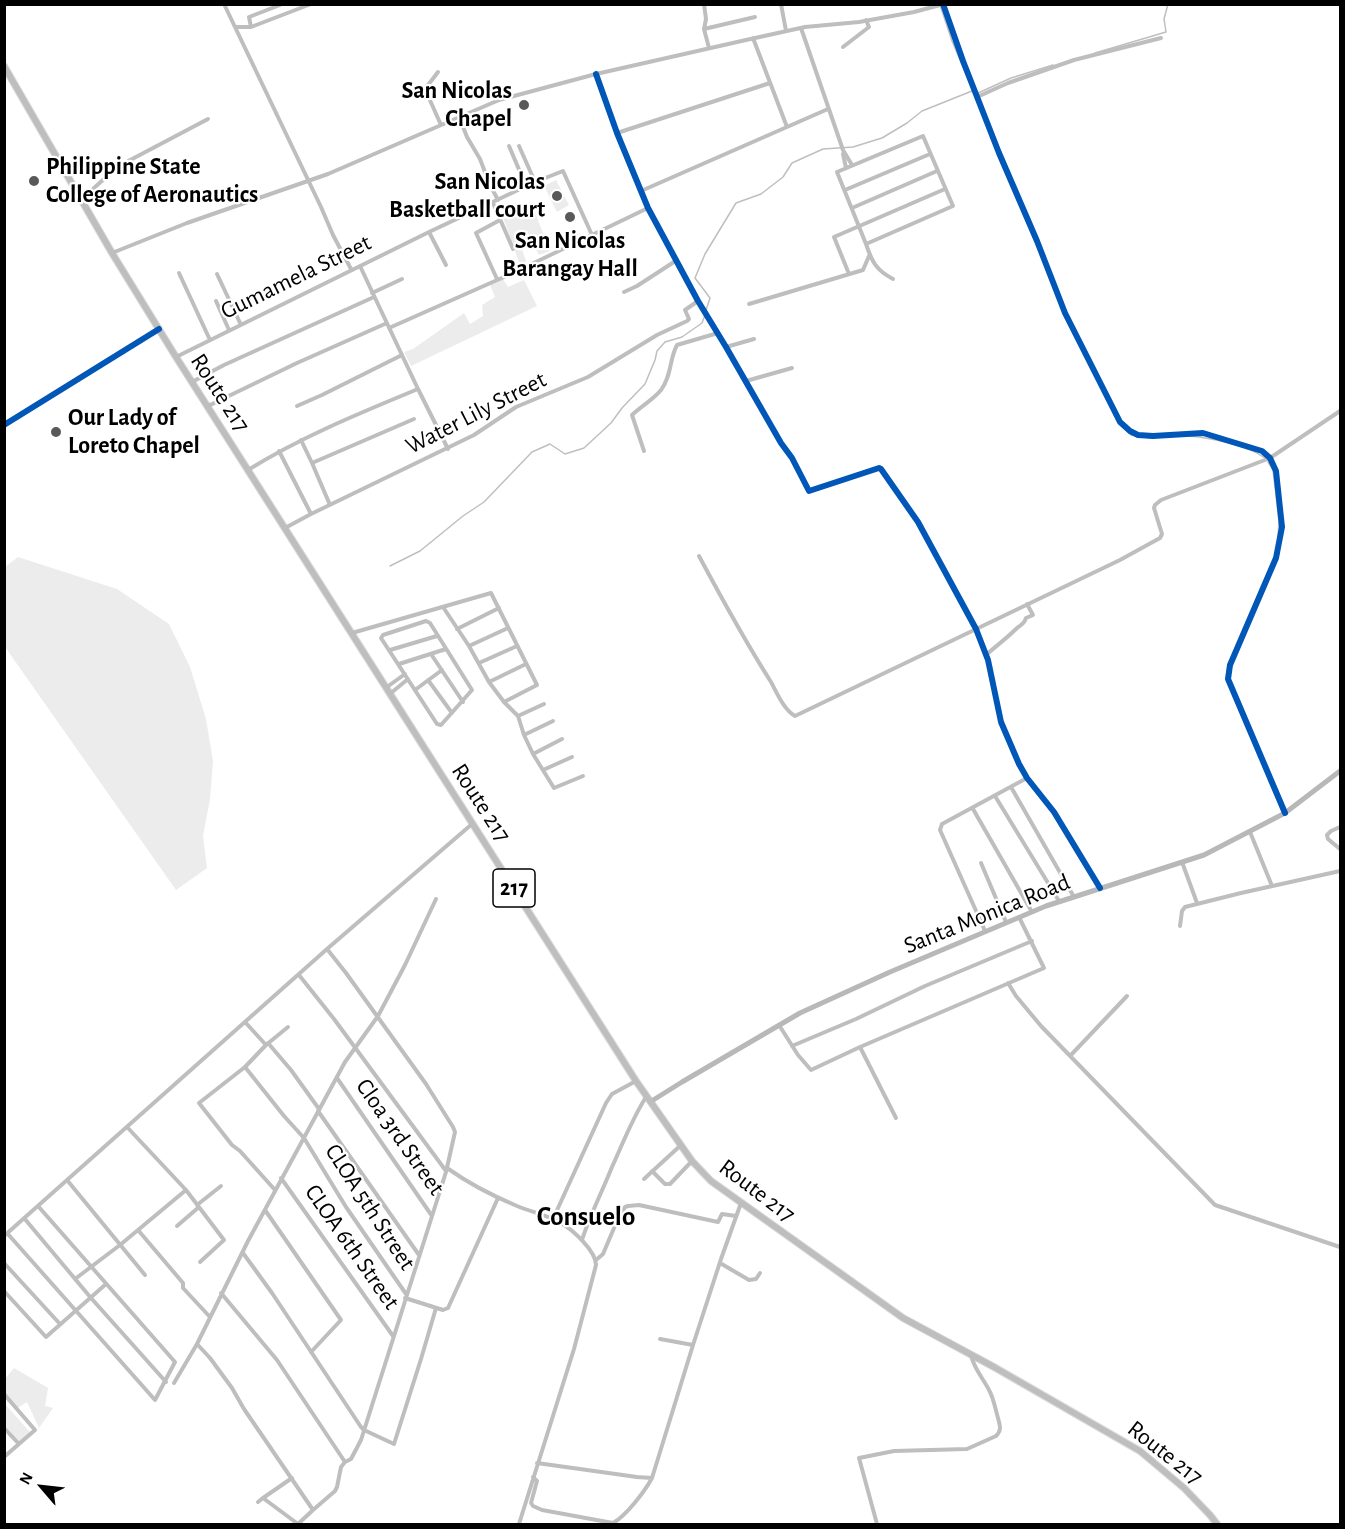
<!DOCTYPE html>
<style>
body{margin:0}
#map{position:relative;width:1345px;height:1529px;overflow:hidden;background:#fff;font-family:"Alegreya Sans",sans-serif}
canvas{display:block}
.frame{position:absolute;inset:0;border:6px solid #000;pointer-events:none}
.north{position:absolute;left:12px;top:1457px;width:60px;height:60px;-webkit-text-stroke:4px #fff;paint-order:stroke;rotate:298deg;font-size:16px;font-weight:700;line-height:24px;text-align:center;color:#000}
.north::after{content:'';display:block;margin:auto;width:21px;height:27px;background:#000;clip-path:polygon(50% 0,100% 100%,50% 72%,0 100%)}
</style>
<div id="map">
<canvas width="1345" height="1529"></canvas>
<div class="frame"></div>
<div class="north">N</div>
</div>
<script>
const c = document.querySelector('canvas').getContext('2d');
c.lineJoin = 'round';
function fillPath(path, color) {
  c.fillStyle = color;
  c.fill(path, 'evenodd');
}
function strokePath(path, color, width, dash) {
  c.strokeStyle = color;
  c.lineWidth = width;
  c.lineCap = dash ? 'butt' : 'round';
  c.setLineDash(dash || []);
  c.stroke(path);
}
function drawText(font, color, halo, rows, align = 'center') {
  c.font = font + ' "Alegreya Sans",sans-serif';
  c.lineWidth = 4.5;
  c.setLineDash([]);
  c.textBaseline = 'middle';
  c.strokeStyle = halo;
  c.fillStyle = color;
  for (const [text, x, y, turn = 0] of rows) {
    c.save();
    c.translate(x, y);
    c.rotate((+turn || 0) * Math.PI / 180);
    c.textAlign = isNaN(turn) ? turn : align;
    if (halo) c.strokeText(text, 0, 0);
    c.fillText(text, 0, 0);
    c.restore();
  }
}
const green = new Path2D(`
 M556 180 569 205 557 212 544 186Z
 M531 202 550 251 539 255 533 244 522 249 526 261 520 265 502 215Z
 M503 279 508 287 524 280 537 306 411 366 404 352 413 349 464 313 470 324 483 316 482 305 495 297 490 285Z
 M18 557 117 589 169 624 190 667 206 719 213 761 210 799 203 836 207 868 176 890 5 647V567Z
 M14 1368 48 1388 45 1406 53 1408 39 1428 27 1402 16 1409 5 1398 4 1380Z
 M4 1403 30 1432 17 1444 5 1430Z`);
const stream = new Path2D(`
 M940 5 952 41 966 74
 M1095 53 1166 32 1164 19 1168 4
 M976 94 1011 78 1053 65
 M1013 189 1037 245
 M706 310 710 298 695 278 705 254 736 203 761 194 783 177 792 163 823 149 853 147 882 138 907 123 922 111 972 91
 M1124 428 1131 435 1137 436
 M1145 437 1150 438C1163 437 1176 435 1188 436 1208 437 1249 446 1265 458
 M1268 462 1273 470 1279 521 1278 537
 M390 566 420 551 463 516 484 502 532 452 550 444 565 454 584 448 611 423 622 408 645 384 655 360 657 351 665 342 682 337 702 323 705 315`);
const street = new Path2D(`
 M224 4 321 207 333 235 351 269
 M704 4 706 19 704 29 709 48
 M781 4 786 31
 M943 4 963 61 999 153 1037 241 1065 313 1120 422 1130 431 1138 435 1153 436 1203 433 1262 451 1270 458 1276 471 1282 527 1276 558 1230 665 1228 679 1285 813
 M235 27H251L311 4
 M251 27 249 17 280 5
 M801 28 843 150 852 165
 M704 29 755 17
 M753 38 787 127
 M843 47 869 27 866 20
 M438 72 425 89 441 125
 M596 74 617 133 648 208 698 301 726 347 781 443 792 458 809 491 879 468 881 469 918 522 976 629 988 660 1001 722 1019 764 1027 778 1054 812 1100 888
 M977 97 1008 83 1074 60 1161 38
 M459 117 467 137 480 159 490 185 498 200
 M617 133 770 83
 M509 146 526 186
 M519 146 535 182
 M843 154 846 168
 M845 190 930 154
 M641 191 828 109
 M82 199 117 167 208 119
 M493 203 513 249
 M852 208 937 171
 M429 232 446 265
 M866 244 953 206 923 136 837 172 866 244C872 262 876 270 893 279
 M112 253 187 223 328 174 499 100 596 74 746 40 805 27 859 22 914 12 944 4
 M360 266 418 389 448 449
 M179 273 210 340
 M217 274 241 325
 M849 274 834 237 945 189
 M497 279 476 233 500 220
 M624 292 637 286 677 260
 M372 293 402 279
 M216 301 229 330
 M749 304 863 270 869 256
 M389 328 513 273 648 208
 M726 347 754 339
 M176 357 429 232 535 182 563 171 592 235
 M746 381 792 368
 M192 382 224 365 374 297
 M208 406 297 363 387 323
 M297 406 322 395 402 355
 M301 440 312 463
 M279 451 311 514
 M644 451 632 415C641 406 653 400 661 390 672 375 669 360 677 345L718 333
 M248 470C301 437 360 413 418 389
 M330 505 312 463 414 419
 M285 528 311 514 474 435 516 407 588 377 657 335 687 321 689 319 685 310 698 301
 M699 556C722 599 745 641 771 682 777 693 784 710 795 716L1120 560 1160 538 1162 534 1154 508 1155 505 1161 500 1270 458 1340 411
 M443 607 469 646 489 682 504 702 518 716 524 735 533 754 554 788 583 776
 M426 621 430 623 472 690 441 725 437 724 381 638 383 635Z
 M457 629 499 608
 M352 633 491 593 537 685 504 702
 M469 646 508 628
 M390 650 437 636
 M431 654 463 702
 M986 655C996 646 1007 638 1016 629 1021 624 1024 625 1026 618L1033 615 1027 604
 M479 663 517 646
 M399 664 446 649
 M428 680 452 713
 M489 682 526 664
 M387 687 405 674
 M415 690 442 670
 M391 693 408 679
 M518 716 544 704
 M524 735 553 721
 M533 754 562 739
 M543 770 572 757
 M1011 787 1074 897
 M995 796 1059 901
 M973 809 1032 912
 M1340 827 1331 831 1327 835 1328 839 1340 849
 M1250 832 1272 886
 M1182 862 1197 903
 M981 863 1006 922
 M1180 926 1182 911 1185 907 1241 893 1340 871
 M985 931 940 830 942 824 1027 778
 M299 975 334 1019 446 1171
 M1008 983 1016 996 1041 1026 1215 1205 1340 1247
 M245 1022 266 1045 288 1027
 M779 1025 798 1055 811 1070 860 1047 1044 968 1019 917
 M268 1043 291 1070 319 1109
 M266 1045 245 1067 199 1103 232 1145 240 1151 275 1190
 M792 1046 856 1019 925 986 1032 941
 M860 1047 896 1118
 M1070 1056 1127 996
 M245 1067 284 1116 304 1138 346 1207 406 1294
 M337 1078 432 1216
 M318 1111 419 1255
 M127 1127 186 1190
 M447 1168C468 1183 493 1196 517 1206 531 1212 548 1215 561 1223 573 1230 596 1251 596 1265L574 1349 519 1524
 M652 1171 665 1184H670L692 1161
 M281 1178 393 1336
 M644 1179 681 1145
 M67 1180 145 1275
 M197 1205 221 1186
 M265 1210 341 1320 311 1352
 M24 1218 91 1298 166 1382
 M553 1219 606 1103 612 1094 636 1081
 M177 1226 199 1207
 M138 1230 183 1283V1288L210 1317
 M7 1233 155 1400 175 1362 38 1206
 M4 1236 327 949 472 824
 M582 1240C590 1215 602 1192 612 1167 623 1143 632 1119 646 1097
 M243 1253 272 1293 361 1427 364 1430 394 1444 421 1359 436 1308
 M596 1260 603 1254 617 1221 625 1207 628 1206 639 1205 718 1222 722 1214 736 1216
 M4 1263 60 1324
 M720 1263 749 1280 756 1279 760 1273
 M75 1279 120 1245 186 1190 224 1240 200 1262
 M4 1291 46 1337 106 1284
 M221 1293 277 1360 345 1462
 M405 1298 443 1310 448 1308 498 1198
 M660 1339 693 1345
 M197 1344 210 1358 232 1388 244 1409 313 1510 335 1491 337 1487 341 1467 345 1462 351 1459 361 1440 446 1172 455 1132 453 1127 426 1084 346 973 327 949
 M174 1383 197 1344 248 1241 345 1062 378 1016 405 965 436 899
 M4 1394 35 1430 4 1457
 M4 1428 19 1444
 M537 1463 637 1477 652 1478
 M533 1477 537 1481 531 1503 533 1506 542 1510 613 1523C626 1516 645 1491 652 1478L693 1345 721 1259 741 1203
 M292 1478 263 1498 298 1524
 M258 1502 263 1498
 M298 1524 313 1510
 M877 1524 859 1458 894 1451 967 1449 996 1436C1002 1430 1000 1426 998 1418 995 1408 994 1399 989 1390 983 1378 974 1369 971 1355`);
const secondary = new Path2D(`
 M650 1102 682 1082 800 1013 890 972 1046 906 1204 855 1285 813 1340 771`);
const primary = new Path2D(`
 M4 66 112 253 176 357 636 1081 692 1161 711 1181 903 1318 994 1367 1140 1451 1184 1488 1210 1515 1217 1524`);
const cycleway = new Path2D(`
 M943 4 963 61 999 153 1037 241 1065 313 1120 422 1130 431 1138 435 1153 436 1203 433 1262 451 1270 458 1276 471 1282 527 1276 558 1230 665 1228 679 1285 813
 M596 74 617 133 648 208 698 301 726 347 781 443 792 458 809 491 879 468 881 469 918 522 976 629 988 660 1001 722 1019 764 1027 778 1054 812 1100 888
 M4 425 159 329`);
const markers = [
 [524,105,6,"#595959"],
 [34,181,6,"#595959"],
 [557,196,6,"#595959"],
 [570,217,6,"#595959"],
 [56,432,6,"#595959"]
];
const shields = [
 [514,888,42]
];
const shieldNames = [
 ["217",514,888]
];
const poiNames = [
 ["San Nicolas",512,91],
 ["Chapel",512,119],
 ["Philippine State",46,167,"left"],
 ["College of Aeronautics",46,195,"left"],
 ["San Nicolas",545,182],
 ["Basketball court",545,210],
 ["San Nicolas",570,241,"center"],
 ["Barangay Hall",570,269,"center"],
 ["Our Lady of",68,418,"left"],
 ["Loreto Chapel",68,446,"left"]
];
const streetNames = [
 ["Gumamela Street",296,277,-26],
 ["Route 217",220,393,57],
 ["Water Lily Street",476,413,-27],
 ["Route 217",481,803,57],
 ["Santa Monica Road",987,914,-22],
 ["Cloa 3rd Street",400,1137,55],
 ["Route 217",757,1191,37],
 ["CLOA 5th Street",370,1207,57],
 ["CLOA 6th Street",352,1247,55],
 ["Route 217",1165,1453,38]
];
const quarterNames = [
 ["Consuelo",586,1217]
];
fillPath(green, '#ececec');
strokePath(stream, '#bfbfbf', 1.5);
strokePath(primary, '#dbdbdb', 8);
strokePath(street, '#bebebe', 4);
strokePath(secondary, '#b8b8b8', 5);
strokePath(primary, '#bebebe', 6);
strokePath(cycleway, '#0057b8', 6);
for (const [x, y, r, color] of markers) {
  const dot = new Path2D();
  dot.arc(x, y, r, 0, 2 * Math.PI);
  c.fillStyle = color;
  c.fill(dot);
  strokePath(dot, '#fff', 2);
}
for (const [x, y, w] of shields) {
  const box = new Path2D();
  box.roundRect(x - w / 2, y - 19, w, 38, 4.5);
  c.fillStyle = '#fff';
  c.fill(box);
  strokePath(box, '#000', 1.5);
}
drawText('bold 22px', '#000', null, shieldNames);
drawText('bold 24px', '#000', '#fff', poiNames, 'right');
drawText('24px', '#000', '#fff', streetNames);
drawText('bold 27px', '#000', '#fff', quarterNames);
</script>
